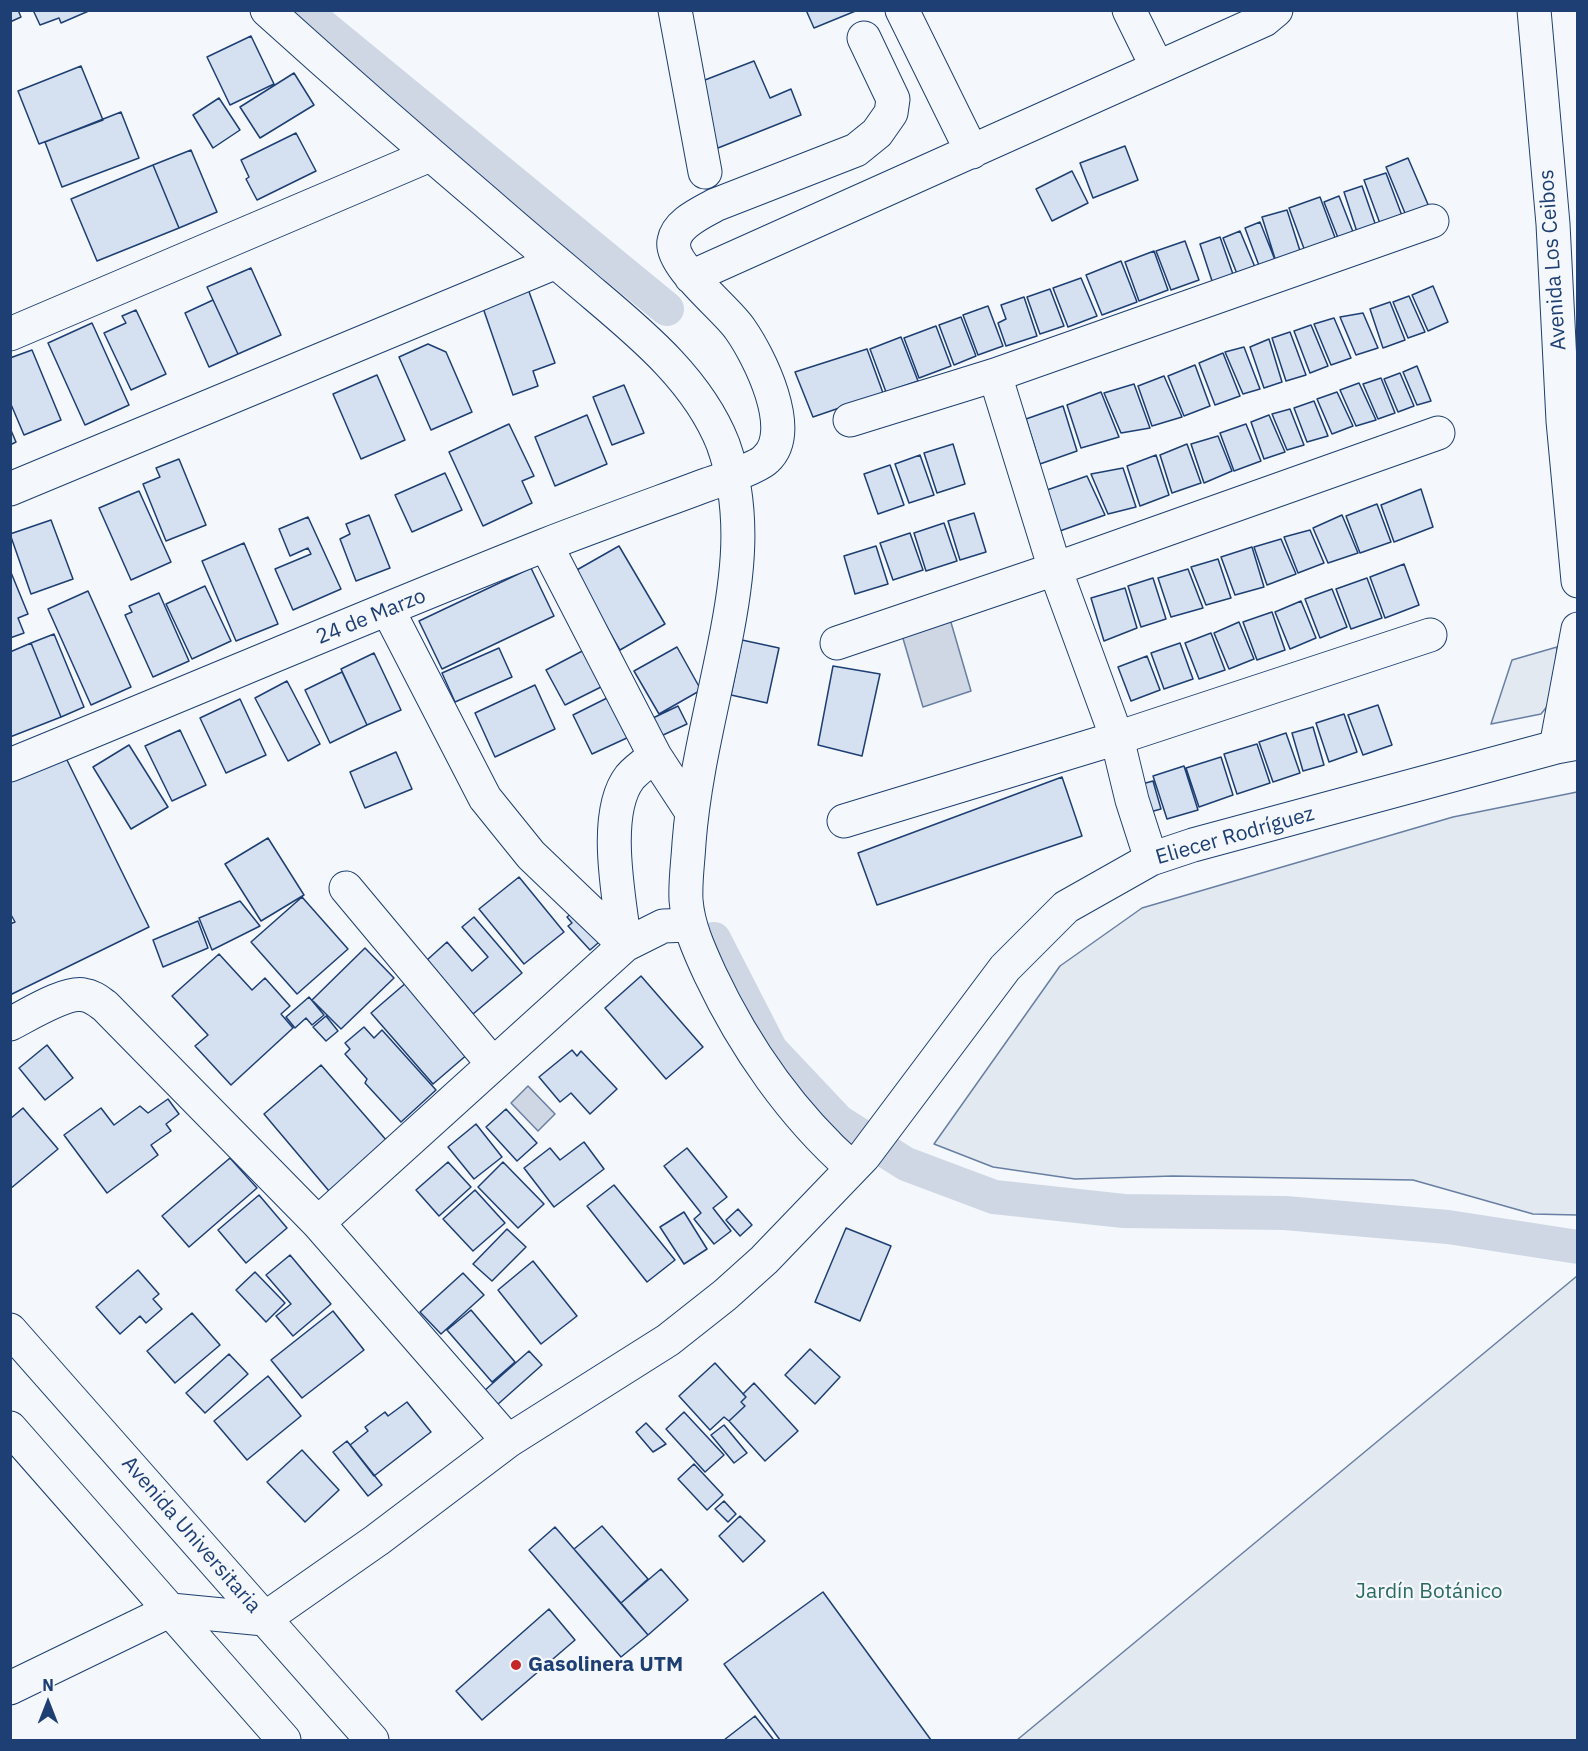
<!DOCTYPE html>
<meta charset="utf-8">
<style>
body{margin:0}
#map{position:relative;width:1588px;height:1751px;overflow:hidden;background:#f4f7fb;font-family:"IBM Plex Sans",sans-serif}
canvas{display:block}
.frame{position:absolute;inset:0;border:12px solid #1d3f73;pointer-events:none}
.north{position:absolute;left:18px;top:1673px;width:60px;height:60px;-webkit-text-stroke:4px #f4f7fb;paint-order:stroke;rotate:0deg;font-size:16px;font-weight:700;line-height:24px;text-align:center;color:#1d3f73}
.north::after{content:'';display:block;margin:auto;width:21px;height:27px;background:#1d3f73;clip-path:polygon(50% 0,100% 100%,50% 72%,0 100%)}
</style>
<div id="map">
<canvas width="1588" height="1751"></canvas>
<div class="frame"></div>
<div class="north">N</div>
</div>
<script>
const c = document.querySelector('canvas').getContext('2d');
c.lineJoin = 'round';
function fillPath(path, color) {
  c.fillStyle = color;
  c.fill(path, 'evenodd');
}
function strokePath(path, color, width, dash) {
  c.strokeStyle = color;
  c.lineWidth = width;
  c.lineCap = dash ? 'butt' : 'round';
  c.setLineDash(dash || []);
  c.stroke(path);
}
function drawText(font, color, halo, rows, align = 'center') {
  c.font = font + ' "IBM Plex Sans",sans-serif';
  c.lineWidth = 4.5;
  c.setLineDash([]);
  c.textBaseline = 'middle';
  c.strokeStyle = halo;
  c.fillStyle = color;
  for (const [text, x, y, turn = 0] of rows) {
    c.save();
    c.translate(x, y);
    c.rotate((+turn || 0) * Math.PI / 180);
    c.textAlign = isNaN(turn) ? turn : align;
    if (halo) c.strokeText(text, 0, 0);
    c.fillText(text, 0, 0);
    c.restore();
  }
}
const green = new Path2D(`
 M1557 647 1553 699 1541 714 1491 724 1512 660Z
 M1577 792V1215L1533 1214 1413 1180 1173 1176 1075 1179 993 1167 934 1144 1060 966 1142 908 1453 817Z
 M1577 1276V1740H1017Z`);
const water = new Path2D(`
 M950 619 971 691 923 707 902 635Z
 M528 1086 555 1114 538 1131 511 1103Z`);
const canal = new Path2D(`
 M303 10 667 309
 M714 939 771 1050 838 1121 906 1164 994 1197 1124 1211 1285 1213 1448 1227 1578 1247`);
const building = new Path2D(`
 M10 10H18L21 17 10 22Z
 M33 10H91L61 23 59 18 40 25Z
 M806 10H858L814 28Z
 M251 36 274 84 230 105 207 57Z
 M754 61 770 98 791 89 801 115 718 148 692 85Z
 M81 66 103 120 39 144 18 91Z
 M294 73 314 105 260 138 240 107Z
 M219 98 240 130 213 148 193 115Z
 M121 112 139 158 62 187 45 142Z
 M296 133 316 171 257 200 246 179 249 177 241 160Z
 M1125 146 1138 180 1093 198 1080 163Z
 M191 150 217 212 179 228 153 165Z
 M1408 158 1430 209 1407 218 1386 167Z
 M153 165 179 228 97 261 71 199Z
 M1072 171 1088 203 1052 221 1036 189Z
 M1386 173 1404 221 1382 229 1364 180Z
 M1362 186 1377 229 1358 235 1344 192Z
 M1339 196 1355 237 1340 243 1324 202Z
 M1320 197 1337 243 1306 254 1289 208Z
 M1287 210 1302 257 1277 265 1262 217Z
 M1260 222 1277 265 1261 271 1245 228Z
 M1240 231 1257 272 1239 279 1223 238Z
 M1220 237 1235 280 1214 287 1200 244Z
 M1185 241 1199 280 1171 290 1156 251Z
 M1154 251 1168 290 1139 301 1125 262Z
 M1121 261 1137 302 1102 315 1086 275Z
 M251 268 281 335 238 354 207 287Z
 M1081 278 1097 316 1068 327 1053 288Z
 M1433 286 1448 322 1428 331 1412 295Z
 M528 289 555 363 533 371 538 386 513 395 482 305Z
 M1050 289 1064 326 1040 334 1027 297Z
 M1409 296 1425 332 1408 338 1393 302Z
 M1024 297 1037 336 1006 346 998 323 1006 319 1001 305Z
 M213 300 238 354 209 367 185 313Z
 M1390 302 1405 340 1383 348 1370 309Z
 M988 306 1003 346 978 355 963 315Z
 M136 310 166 374 131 390 104 333 126 323 122 316Z
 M1363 313 1378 348 1356 355 1340 317Z
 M961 317 976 356 954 365 939 325Z
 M1334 318 1351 358 1331 365 1314 324Z
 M92 323 129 405 85 425 48 343Z
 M1311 325 1328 366 1310 373 1294 331Z
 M936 326 951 366 919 378 904 338Z
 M1290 332 1306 375 1286 381 1272 338Z
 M901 337 918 381 886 392 870 349Z
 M1269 339 1282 382 1264 388 1250 347Z
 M428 344 446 352 472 412 431 430 399 357Z
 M1244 347 1260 389 1243 394 1225 352Z
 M867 349 883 393 813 417 795 372Z
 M32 350 61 420 24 435 10 402V358Z
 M1223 353 1240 396 1215 405 1199 363Z
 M1195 365 1210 406 1184 416 1168 376Z
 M1417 366 1431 401 1417 405 1403 372Z
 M1400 373 1414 406 1398 412 1384 379Z
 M377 375 405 440 361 459 333 394Z
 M1164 376 1182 417 1152 426 1138 386Z
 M1381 378 1395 413 1378 419 1363 384Z
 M1359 383 1376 420 1356 426 1340 390Z
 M1134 384 1150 428 1121 433 1104 393Z
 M624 385 644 433 612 445 593 397Z
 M1101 392 1119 437 1081 448 1067 405Z
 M1337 392 1353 426 1332 434 1317 399Z
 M1314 401 1328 436 1307 442 1294 408Z
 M1063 406 1077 451 1040 464 1026 419Z
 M1290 409 1304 445 1287 450 1272 414Z
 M587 415 607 464 555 486 535 437Z
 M1269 415 1285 452 1264 459 1251 422Z
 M509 424 534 476 522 481 532 503 483 526 449 452Z
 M1246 424 1261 461 1234 471 1220 433Z
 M10 428 16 442 10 445Z
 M1218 436 1232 471 1204 483 1191 444Z
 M953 444 965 484 937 493 924 453Z
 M1187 444 1201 483 1172 493 1160 455Z
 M920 455 934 495 909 503 895 464Z
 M1156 455 1169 495 1140 506 1127 466Z
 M179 459 206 525 166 541 143 484 160 477 156 468Z
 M890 465 904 505 878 514 864 474Z
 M1123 468 1136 507 1108 514 1091 474Z
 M445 473 462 510 412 532 395 495Z
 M1087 476 1105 515 1057 532 1047 490Z
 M1421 489 1433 527 1394 542 1381 505Z
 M139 491 171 562 131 580 99 508Z
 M1377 504 1391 542 1360 553 1346 516Z
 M974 513 986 552 960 560 948 521Z
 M369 515 390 568 356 581 340 539 350 534 346 524Z
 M1342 515 1358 553 1328 563 1313 528Z
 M308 517 341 589 293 610 275 569 311 554 308 548 290 556 279 529Z
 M51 520 73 579 31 594 10 534Z
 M944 523 957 561 926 571 914 533Z
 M1310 530 1324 563 1298 573 1284 537Z
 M910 533 923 570 893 580 880 543Z
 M1281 539 1296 574 1267 585 1254 547Z
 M244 543 278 624 236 641 202 561Z
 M619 546 665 624 620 650 575 571Z
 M876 546 888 584 855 594 844 556Z
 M1252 547 1264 587 1235 595 1221 557Z
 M1218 559 1231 598 1206 605 1191 567Z
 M1404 564 1419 605 1385 618 1370 577Z
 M531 568 554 616 442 669 419 621Z
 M1188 569 1203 608 1171 617 1158 578Z
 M10 570 28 614 18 618 24 633 10 638Z
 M1153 578 1166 619 1141 627 1128 586Z
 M1367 578 1382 618 1351 629 1336 589Z
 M205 586 231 641 192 659 166 604Z
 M1125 588 1137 628 1104 641 1091 598Z
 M1332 589 1347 627 1320 638 1305 599Z
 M88 591 131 687 91 705 48 609Z
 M159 593 189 661 153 677 125 615 132 612 129 606Z
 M1301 601 1316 638 1290 649 1275 612Z
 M1272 612 1285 650 1257 660 1243 622Z
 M1239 622 1254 659 1229 669 1214 633Z
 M1211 633 1225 670 1199 679 1185 643Z
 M54 634 84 707 61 717 31 643Z
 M742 640 779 648 767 703 731 695Z
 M31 643 61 717 10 737V652Z
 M1180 643 1193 679 1164 689 1151 653Z
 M677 647 701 690 659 714 634 671Z
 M499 648 512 677 455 702 442 673Z
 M588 648 607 684 565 705 546 670Z
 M374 653 401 710 367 725 341 669Z
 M1147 656 1160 690 1131 701 1118 667Z
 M833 666 880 674 862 756 818 745Z
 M342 672 367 725 330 743 305 690Z
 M287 681 320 744 288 761 255 698Z
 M535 685 555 729 495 757 475 713Z
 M609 697 629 737 592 754 573 715Z
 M240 699 266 755 226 773 200 718Z
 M1378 705 1392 745 1363 755 1348 715Z
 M678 706 687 724 661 736 653 718Z
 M1344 714 1357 752 1329 762 1316 723Z
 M1313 727 1324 765 1303 771 1292 733Z
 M180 730 206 785 172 801 145 746Z
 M1286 733 1300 773 1273 782 1259 742Z
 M1257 744 1270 783 1237 794 1224 754Z
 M129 745 168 807 131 829 93 767Z
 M396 752 412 789 365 808 350 772Z
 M65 756 149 927 10 995V924L15 922 10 913V782Z
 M1221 757 1233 795 1199 807 1186 768Z
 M1184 766 1198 810 1167 819 1153 776Z
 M1062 777 1082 836 877 905 858 853Z
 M1153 781 1161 809 1139 815 1131 787Z
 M268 838 304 895 261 921 225 864Z
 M519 877 564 932 524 964 479 909Z
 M302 897 348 949 297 994 251 942Z
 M240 901 260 926 212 950 199 918Z
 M578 908 605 937 590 950 568 926 572 923 567 917Z
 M474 917 522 973 473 1014 427 960 447 942 472 971 488 957 462 927Z
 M198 921 208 948 163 967 153 940Z
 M365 948 394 978 341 1029 312 1000Z
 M219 954 252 990 265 978 290 1006 281 1014 293 1028 231 1085 195 1046 208 1035 172 996Z
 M641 976 703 1047 666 1079 605 1008Z
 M407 982 469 1053 433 1084 371 1013Z
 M309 997 324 1015 312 1025 306 1018 295 1028 286 1017Z
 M326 1016 338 1031 326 1041 313 1027Z
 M364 1027 374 1038 382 1030 436 1090 401 1122 365 1083 367 1079 345 1054 350 1049 345 1043Z
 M47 1045 73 1078 45 1100 19 1068Z
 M572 1050 577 1056 581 1051 617 1089 590 1114 571 1093 560 1102 539 1077Z
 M321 1065 387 1141 329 1191 264 1114Z
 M168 1099 179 1114 166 1124 171 1131 151 1145 158 1155 107 1193 64 1135 101 1108 114 1125 140 1106 148 1113Z
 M23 1108 58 1149 10 1189V1119Z
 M506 1109 537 1143 517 1161 486 1127Z
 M476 1124 502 1157 474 1179 448 1147Z
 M584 1142 604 1169 554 1207 524 1168 550 1148 560 1160Z
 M687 1148 727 1197 713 1208 731 1231 714 1244 694 1219 701 1213 664 1166Z
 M230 1158 257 1188 189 1247 162 1216Z
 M448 1162 471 1187 439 1216 416 1190Z
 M503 1162 544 1204 518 1228 478 1187Z
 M614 1185 675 1260 647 1282 587 1206Z
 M475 1190 505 1223 473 1251 443 1219Z
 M259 1195 287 1228 246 1263 218 1230Z
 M738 1209 752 1225 740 1236 726 1220Z
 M684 1212 707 1249 684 1264 660 1227Z
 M846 1228 891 1246 860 1321 815 1302Z
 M507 1229 526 1247 492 1281 473 1264Z
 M290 1255 331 1304 293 1336 276 1316 291 1304 266 1275Z
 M533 1261 577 1316 541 1344 498 1290Z
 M138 1270 159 1294 153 1299 162 1309 146 1323 140 1316 120 1334 96 1307Z
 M255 1272 285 1303 266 1322 236 1290Z
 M463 1273 484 1295 441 1334 420 1312Z
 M471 1310 515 1362 492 1382 447 1330Z
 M333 1311 364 1350 302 1398 271 1360Z
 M192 1313 220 1345 175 1383 147 1351Z
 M810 1349 840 1377 815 1404 785 1375Z
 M529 1351 542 1365 497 1405 484 1391Z
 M229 1354 248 1374 205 1413 186 1393Z
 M715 1363 746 1397 741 1402 745 1406 729 1421 724 1417 710 1430 679 1396Z
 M268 1376 301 1416 247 1460 214 1421Z
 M754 1383 798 1431 765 1461 729 1421 745 1406 741 1402 746 1397 743 1394Z
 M407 1402 431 1432 374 1476 350 1445 368 1431 365 1427 385 1412 388 1416Z
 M684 1412 724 1455 705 1472 666 1429Z
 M646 1423 666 1444 653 1452 636 1432Z
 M724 1425 747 1453 734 1463 711 1435Z
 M347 1441 382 1485 368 1496 333 1452Z
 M302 1450 339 1490 305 1522 267 1482Z
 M694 1464 723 1495 707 1510 678 1479Z
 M724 1501 736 1514 728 1522 715 1509Z
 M740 1516 765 1541 743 1562 719 1536Z
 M602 1526 648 1579 621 1603 574 1549Z
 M555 1527 648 1635 621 1657 529 1550Z
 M661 1569 688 1600 648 1635 621 1603Z
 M823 1592 931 1740H780L724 1664Z
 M549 1609 575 1640 482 1720 456 1691Z
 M755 1716 773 1739 771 1740H724Z`);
const minor = new Path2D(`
 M267 10C339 75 412 139 486 202 520 232 555 261 589 290 640 333 698 380 723 444 747 511 738 579 724 647 711 712 694 777 689 843 688 862 685 881 686 900 688 926 699 950 710 974 744 1046 792 1115 852 1168
 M675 10 705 172
 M902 10 972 152
 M1129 10 1157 67
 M1534 10 1553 224 1563 421 1578 581
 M691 277 1264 20 1276 10
 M10 334 430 155
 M995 375 1055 569 1117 738 1132 800 1151 859
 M850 420 995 375 1432 221
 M10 489 556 262
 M546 545 655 756 691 811
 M388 610 485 798 531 855 625 945
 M837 643 1055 569 1438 433
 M1556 747 1578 629
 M10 765C189 692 366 616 545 545 599 524 655 504 709 484 721 480 759 467 766 459 797 431 759 356 740 329 726 308 669 265 674 241 677 223 701 213 715 205L856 150 877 133 891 113 893 99 864 38
 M844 821 1117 738 1430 635
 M346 888 493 1064
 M625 945C620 901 601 814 630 777 637 769 647 762 655 756
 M10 1024C28 1015 66 991 84 995 92 996 98 1001 105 1006L318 1223 508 1441
 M318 1223 625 945 663 926 690 925
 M10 1688 171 1610 264 1619 377 1540 508 1441 668 1340 725 1295 764 1260 864 1156 1005 968 1066 907 1151 859 1193 845 1556 747 1578 743`);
const major = new Path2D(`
 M10 1330 372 1740
 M10 1428 284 1740`);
const markers = [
 [516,1665,6,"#c62828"]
];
const streetNames = [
 ["Avenida Los Ceibos",1553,260,-94],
 ["24 de Marzo",371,617,-22],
 ["Eliecer Rodríguez",1235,836,-16],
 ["Avenida Universitaria",191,1535,49]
];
const parkNames = [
 ["Jardín Botánico",1429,1592]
];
const poiNames = [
 ["Gasolinera UTM",528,1665]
];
fillPath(green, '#e3e9f0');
strokePath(green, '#687fa3', 1.5);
fillPath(water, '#cfd7e4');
strokePath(water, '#687fa3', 1.5);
strokePath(canal, '#cfd7e4', 34);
fillPath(building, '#d5e0f0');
strokePath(building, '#1d3f73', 1.5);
strokePath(minor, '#1d3f73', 35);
strokePath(major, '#1d3f73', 35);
strokePath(minor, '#f4f7fb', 33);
strokePath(major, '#f4f7fb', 33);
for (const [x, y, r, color] of markers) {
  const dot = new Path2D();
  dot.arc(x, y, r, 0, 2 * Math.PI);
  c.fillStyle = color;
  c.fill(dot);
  strokePath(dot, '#f4f7fb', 2);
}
drawText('21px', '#1d3f73', '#f4f7fb', streetNames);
drawText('21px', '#2c6c60', '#f4f7fb', parkNames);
drawText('bold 21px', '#1d3f73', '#f4f7fb', poiNames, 'left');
</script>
